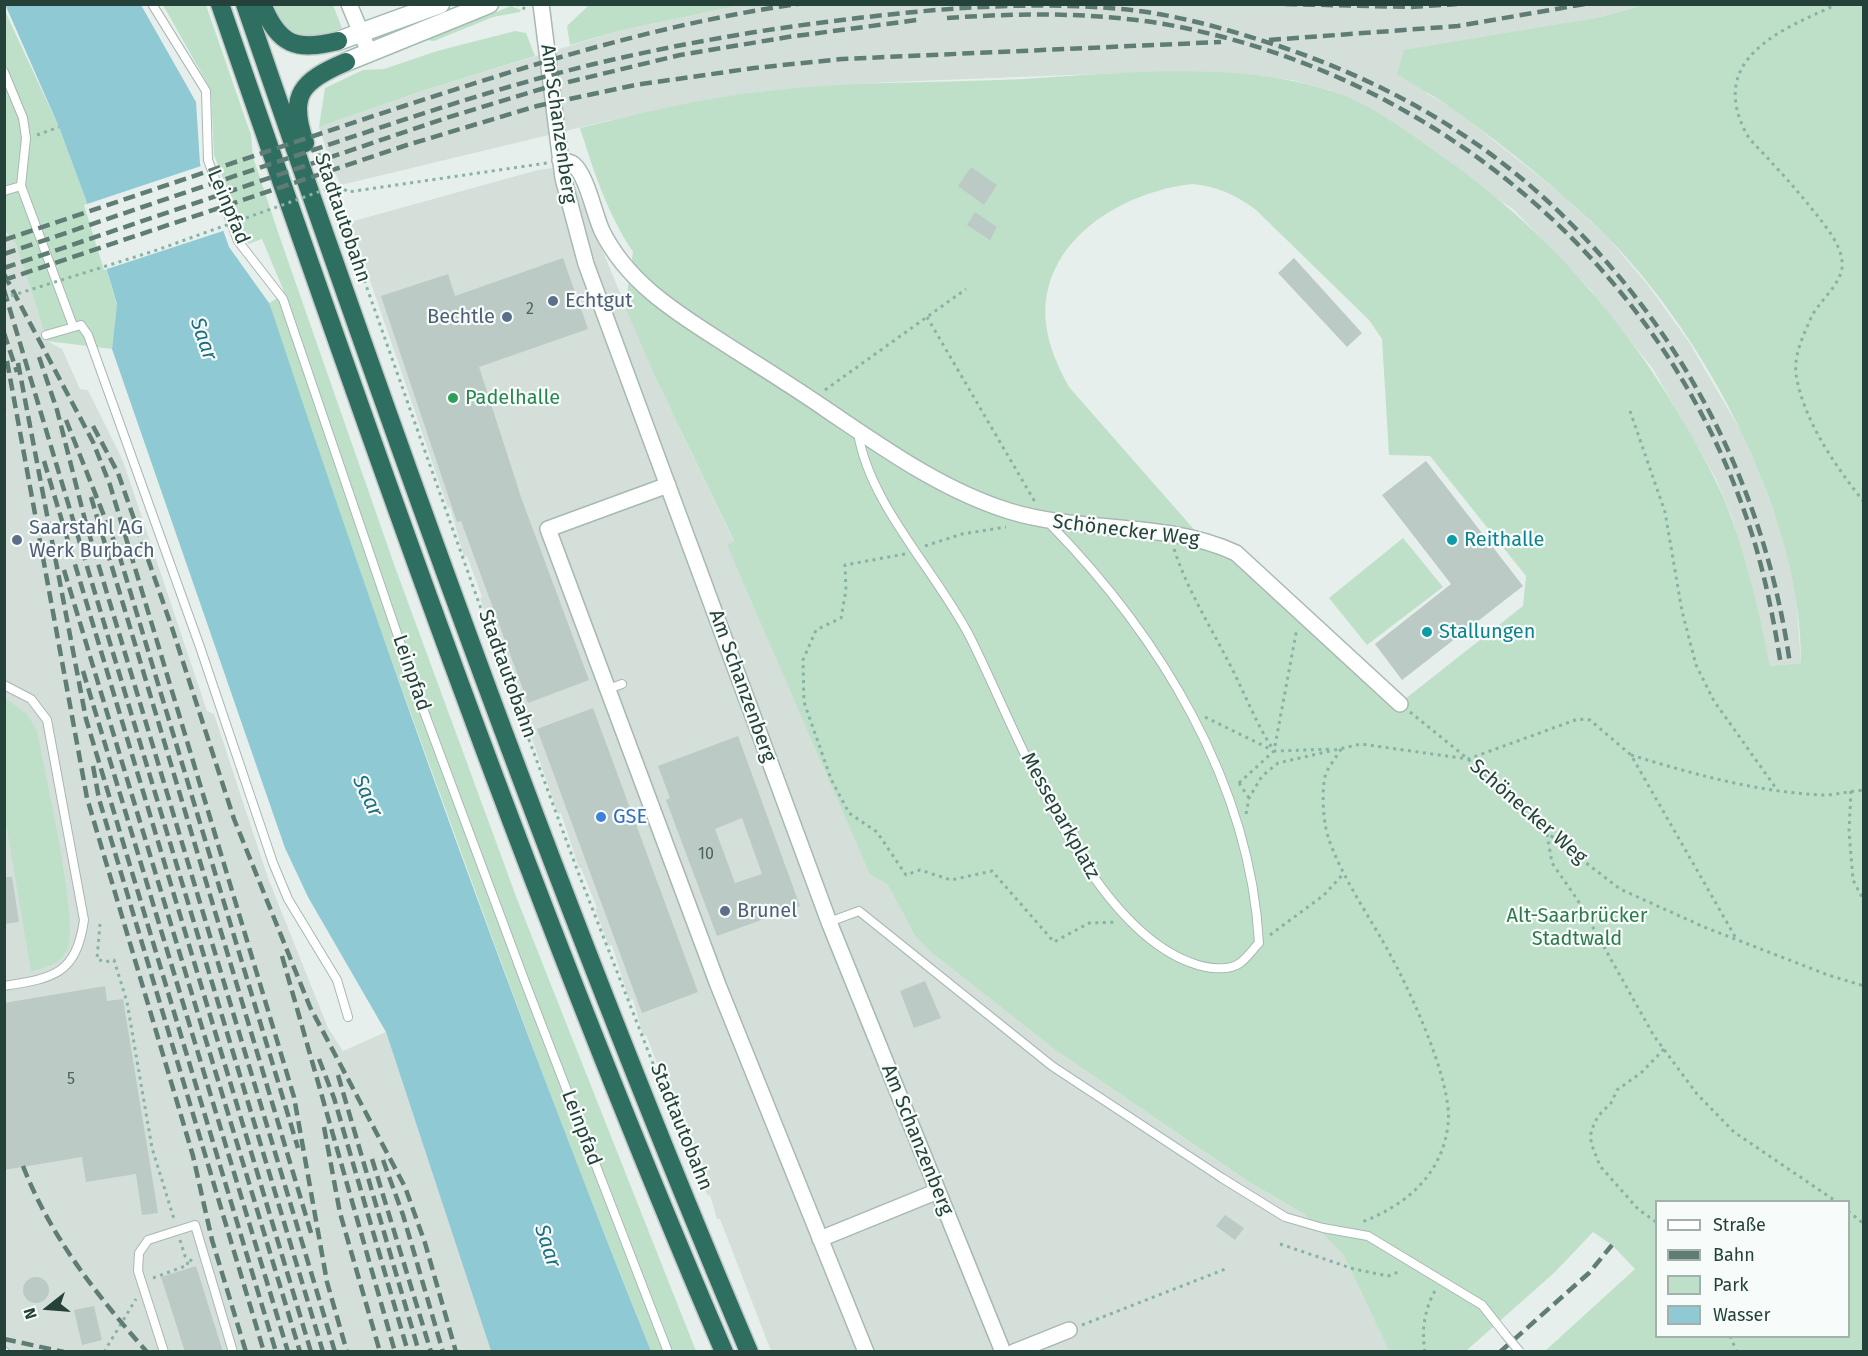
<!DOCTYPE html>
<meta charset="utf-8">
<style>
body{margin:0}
#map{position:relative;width:1868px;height:1356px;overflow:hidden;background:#e6efeb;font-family:"Fira Sans",sans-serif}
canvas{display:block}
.frame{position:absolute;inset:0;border:6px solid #24423a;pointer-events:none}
.legend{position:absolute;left:1655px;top:1200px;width:195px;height:138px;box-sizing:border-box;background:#f7fbf9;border:2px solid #a3b1ad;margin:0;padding:8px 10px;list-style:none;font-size:18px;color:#24423a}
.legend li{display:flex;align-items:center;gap:12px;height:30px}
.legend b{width:30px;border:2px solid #a3b1ad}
.north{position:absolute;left:18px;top:1278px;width:60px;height:60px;-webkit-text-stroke:4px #f7fbf9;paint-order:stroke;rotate:253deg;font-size:16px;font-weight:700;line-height:24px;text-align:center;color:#24423a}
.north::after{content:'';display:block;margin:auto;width:21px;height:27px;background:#24423a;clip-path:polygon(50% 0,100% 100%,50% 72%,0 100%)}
</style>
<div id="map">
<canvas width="1868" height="1356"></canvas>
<div class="frame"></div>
<ul class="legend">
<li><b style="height:8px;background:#fff"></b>Straße</li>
<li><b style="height:8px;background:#5f7d75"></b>Bahn</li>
<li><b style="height:16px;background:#bfe0c8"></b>Park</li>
<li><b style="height:16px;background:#8ec9d4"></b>Wasser</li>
</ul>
<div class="north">N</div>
</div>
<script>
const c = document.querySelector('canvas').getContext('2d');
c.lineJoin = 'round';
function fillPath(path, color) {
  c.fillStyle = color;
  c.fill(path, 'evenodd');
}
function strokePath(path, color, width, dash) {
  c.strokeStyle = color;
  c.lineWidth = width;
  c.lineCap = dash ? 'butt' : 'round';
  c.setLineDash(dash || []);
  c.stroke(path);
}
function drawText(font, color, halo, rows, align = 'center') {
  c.font = font + ' "Fira Sans",sans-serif';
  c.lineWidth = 4.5;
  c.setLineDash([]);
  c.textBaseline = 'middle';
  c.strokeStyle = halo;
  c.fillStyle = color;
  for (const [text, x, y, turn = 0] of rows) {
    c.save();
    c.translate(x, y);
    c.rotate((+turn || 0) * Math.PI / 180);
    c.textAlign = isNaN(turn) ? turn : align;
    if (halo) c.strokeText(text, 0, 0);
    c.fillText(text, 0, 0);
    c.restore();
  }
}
const built = new Path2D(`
 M741 5H1645L1596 18 1528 31 1426 93 1454 109 1560 193 1609 239 1648 285 1689 342 1742 433 1760 473 1783 538 1796 594 1801 663 1770 666 1747 567 1732 517 1716 479 1653 369 1588 287 1513 209 1330 90 1292 80 1230 74 1123 73 890 82 765 91 607 121 341 185 333 170 319 127 419 92 618 31Z
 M567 166 657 381 734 542 728 545 870 875 887 884 915 936 932 953 1054 1049 1249 1182 1304 1214 1344 1256 1389 1351H771L720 1219H717L710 1195 708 1196 701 1180 703 1178 686 1132 683 1133 680 1125 682 1124 658 1072 660 1071 646 1035 643 1036 633 999 629 1000 612 945 609 946 595 909 597 908 581 868H579L561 813 558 814 524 715 521 716 515 697 517 695 507 666 503 667 499 653 502 652 496 635 493 636 480 598 482 597 467 556 464 557 450 507 448 508 350 222 538 170Z
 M4 231 16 244 47 341 62 349 80 389 88 390 123 461 207 711 214 714 268 878 328 1028 343 1051 386 1032 491 1351H5L4 416 7 415 4 402Z`);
const green = new Path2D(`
 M163 5H206L251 135 253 157 279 235 395 567 517 899 696 1351H651L561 1124 489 929 345 532 269 303 285 294 262 239 248 244 214 155 211 90Z
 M269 5H333L342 28C301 44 293 41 269 5Z
 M589 5V4L741 5 618 31 570 45 567 26Z
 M1645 5H1863V1351H1545L1635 1269 1612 1245 1593 1232 1555 1272 1466 1351H1389L1344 1256 1304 1214 1249 1182 1054 1049 932 953 915 936 887 884 870 875 727 545 734 541 657 381 625 307 633 252C607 213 594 172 580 128 641 113 703 98 766 91 851 81 937 83 1023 79 1120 73 1231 61 1325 89 1367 101 1408 132 1443 157 1545 228 1628 323 1689 431 1705 460 1721 488 1732 519 1749 567 1760 616 1770 666L1801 663C1803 520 1707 338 1608 238 1561 191 1508 149 1454 110 1436 97 1415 86 1397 74L1404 50 1596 18ZM1193 184C1218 187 1234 194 1255 209L1369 320 1382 339 1389 455 1430 456 1526 576 1523 606 1400 703 1238 550 1198 534 1069 387C1058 367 1048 345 1046 323 1038 241 1123 191 1193 184ZM1656 1202H1848V1336H1656Z
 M511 6 521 10 520 12 493 17 434 41 426 40Z
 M4 9 59 127 86 200 117 305 112 349 47 341 16 244 5 231Z
 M515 31 526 33 535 56 419 92 319 127 325 88 363 70 384 69 437 51Z
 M1403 538 1443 587 1367 645 1329 598Z
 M4 697 27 714 37 731C44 769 79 920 68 948 61 964 47 968 31 971L5 818Z`);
const water = new Path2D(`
 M5 4 141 5 196 102 200 164 229 247 269 303 273 314C389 663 514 1010 651 1351H491L386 1032 308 897 285 848 112 349 117 304 86 200 59 127Z`);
const pier = new Path2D(`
 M204 165 226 230 104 270 84 205Z`);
const building = new Path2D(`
 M971 167 997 185 984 205 958 186Z
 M975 212 997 227 990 240 967 225Z
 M563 258 588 329 479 367 522 500 589 680 528 703 461 521 457 522 381 296 448 274 455 296Z
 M1294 258 1362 333 1347 347 1278 273Z
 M1426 461 1523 586 1402 680 1375 644 1451 584 1382 495Z
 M593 708 698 992 642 1013 537 729Z
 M738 736 800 906 717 936 666 800 670 798 658 766ZM742 818 762 874 735 883 715 829Z
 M4 877H12L19 922 4 924Z
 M925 981 941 1018 914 1028 900 991Z
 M105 986 107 1001 123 999 158 1213 142 1215 136 1174 86 1182 82 1157 4 1170V1003Z
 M1225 1215 1244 1228 1235 1240 1216 1226Z
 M196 1266 223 1352H185L161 1277Z
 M23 1290a13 13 0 1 1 26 0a13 13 0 1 1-26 0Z
 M94 1306 102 1340 82 1345 74 1310Z`);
const path = new Path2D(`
 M516 4 525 9
 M1838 4C1782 29 1707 58 1746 133 1752 144 1765 154 1773 164 1790 182 1805 200 1820 219 1830 232 1844 250 1842 268 1839 287 1818 302 1811 318 1803 336 1794 354 1796 374 1803 420 1836 467 1864 502
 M37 135 59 127
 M319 153 491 637 578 872 695 1171
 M338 185 348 192 547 163
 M927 317 1035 502
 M825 390 966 289
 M1630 411 1665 512 1682 611 1696 665 1714 701 1778 791
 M925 546 962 534 1006 527
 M1174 549C1187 589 1209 624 1228 661 1244 691 1255 722 1274 751L1333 749
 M905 554 845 565 846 590 841 618 816 630 803 660 804 702 831 779 849 813 877 832 906 875 920 870 951 880 992 871 1054 942 1089 923 1117 922
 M1410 712 1468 759 1546 832 1620 889 1704 927 1828 975 1864 986
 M1205 717 1272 750
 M1341 749C1336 758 1327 768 1325 777 1322 789 1323 811 1325 823 1329 855 1364 909 1381 938 1404 977 1454 1081 1448 1125 1442 1175 1406 1205 1362 1222
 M1631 755C1693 774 1757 792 1822 795 1836 795 1850 791 1864 790
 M1239 783 1274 751 1297 628
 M1239 783 1249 798
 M1851 791 1849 831 1853 880 1864 901
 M1246 814 1249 798 1262 776 1278 763 1361 744 1468 759 1578 719 1590 720 1631 755 1737 940
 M1547 834 1552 863 1577 899 1654 1036 1697 1094 1734 1132 1837 1202
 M100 924 97 959 105 962 114 960 127 1002 152 1148 174 1219
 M1270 935 1324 895 1344 873
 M1848 1211 1864 1224
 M1656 1222 1638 1209 1600 1166 1591 1143V1131L1598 1116 1611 1103 1617 1090 1642 1072 1664 1049
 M180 1240 185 1256 193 1262
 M1280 1244 1354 1269 1388 1276 1401 1271
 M153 1278 188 1265 186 1258
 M1082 1325 1228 1268
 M1730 1336 1737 1352
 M104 1352 136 1299
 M1425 1352C1421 1329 1425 1308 1436 1289`);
const lane = new Path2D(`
 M152 4 206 91 208 160 238 241 283 299 419 698 525 982 668 1352
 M4 72 23 118 26 138 21 186 73 326
 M4 191 21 186
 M46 335 81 325 88 335 200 647 273 863 288 899 337 980 348 1017
 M858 433C870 506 937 572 971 639 1018 733 1087 926 1192 963 1205 968 1228 972 1240 963 1247 958 1253 949 1259 943 1250 782 1159 635 1048 522
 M4 685 31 699 47 720 84 920C76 975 53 978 4 986
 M608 689 622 684
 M829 922 859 911 1052 1066 1222 1178 1285 1217 1323 1228 1368 1236 1482 1305 1505 1334
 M4 1351 5 1352
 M164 1352 138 1271 139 1253 148 1240 195 1225 233 1352`);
const street = new Path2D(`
 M349 4 369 52
 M541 4 563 178 586 264 829 922 1003 1352
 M560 160C564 161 570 162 573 164 587 175 594 214 602 231 626 280 672 310 716 338 753 362 791 385 827 410 885 449 942 490 1009 511 1084 534 1164 520 1236 553L1400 704
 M668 485 548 529 718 985 866 1352
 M820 1239 938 1191
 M1014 1352 1069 1330`);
const secondary = new Path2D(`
 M338 41 440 4
 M346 62 489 4`);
const highway = new Path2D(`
 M220 4C376 457 535 911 724 1352
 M245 4C401 458 562 910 749 1352
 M262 4C279 46 296 51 338 41
 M305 143C288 95 301 81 346 62`);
const rail = new Path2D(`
 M1285 4 1411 7 1457 4
 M947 18C1019 13 1092 12 1164 24 1432 72 1661 263 1748 522 1764 569 1773 616 1781 665
 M1269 40 1458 26 1585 4
 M4 240C138 195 270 150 404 106 533 64 663 23 798 4
 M4 254C107 219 210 184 313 150 406 119 499 87 594 64 678 44 764 29 850 19 940 8 1030 1 1121 9 1175 14 1227 29 1279 46 1395 85 1495 144 1580 233 1695 352 1767 501 1790 664
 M4 268 446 118 548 87 680 55 788 37 917 20
 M4 274 93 442 110 485 294 1097 327 1282 347 1352
 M4 280 407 145 537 106 635 85 754 68 842 59 1221 42
 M4 290 323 1352
 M4 333 17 372
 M39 357 57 410 85 520 335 1352
 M7 361 87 798 193 1156 212 1240 246 1352
 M18 363 86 719 276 1352
 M66 420 118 551 298 1148
 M93 426 118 473 172 628 234 819 310 1007 405 1187 425 1243 456 1352
 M44 461 311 1352
 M91 497 312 1236
 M64 570 300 1352
 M83 671 288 1352
 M93 766 99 799 264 1352
 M282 956 395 1352
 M319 1059 334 1098 408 1352
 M338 1075 419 1352
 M324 1127 340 1213 380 1352
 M372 1159 431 1352
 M383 1160 403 1215 443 1352
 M23 1166C50 1236 98 1297 147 1352
 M4 1339 64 1352
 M1500 1352 1589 1273 1612 1245`);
const pathBridge = new Path2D(`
 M4 298 154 251 338 185`);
const laneBridge = new Path2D(`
 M1505 1334 1520 1352`);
const markers = [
 [553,301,6,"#5c6f8a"],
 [507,317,6,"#5c6f8a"],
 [453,398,6,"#2e9e5b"],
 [17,540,6,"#5c6f8a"],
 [1452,540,6,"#0f9aa8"],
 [1427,632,6,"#0f9aa8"],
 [601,817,6,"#3f7fe0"],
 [725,911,6,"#5c6f8a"]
];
const numberNames = [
 ["2",530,310],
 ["10",706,855],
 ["5",71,1080]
];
const streetNames = [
 ["Am Schanzenberg",558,124,82],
 ["Leinpfad",228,207,67],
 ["Stadtautobahn",342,218,71],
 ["Schönecker Weg",1126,531,7],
 ["Leinpfad",411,673,71],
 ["Stadtautobahn",507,674,70],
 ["Am Schanzenberg",742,686,70],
 ["Schönecker Weg",1528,812,41],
 ["Messeparkplatz",1060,816,61],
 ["Stadtautobahn",681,1127,68],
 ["Leinpfad",581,1128,69],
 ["Am Schanzenberg",917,1140,68]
];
const serviceNames = [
 ["Echtgut",565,301],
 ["Bechtle",495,317,"right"],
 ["Saarstahl AG",29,528],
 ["Werk Burbach",29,551],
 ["Brunel",737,911]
];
const leisureNames = [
 ["Padelhalle",465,398]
];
const cultureNames = [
 ["Reithalle",1464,540],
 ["Stallungen",1439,632]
];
const shopNames = [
 ["GSE",613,817]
];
const parkNames = [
 ["Alt-Saarbrücker",1577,916],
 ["Stadtwald",1577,939]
];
const waterNames = [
 ["Saar",203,339,71],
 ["Saar",367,796,65],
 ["Saar",547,1246,72]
];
fillPath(built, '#d4dfda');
fillPath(green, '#bfe0c8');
fillPath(water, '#8ec9d4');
fillPath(pier, '#e6efeb');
fillPath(building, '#bbcac4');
strokePath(lane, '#a8b8b2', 10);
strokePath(street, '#a8b8b2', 18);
strokePath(secondary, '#a4bbb3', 21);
strokePath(highway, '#c2cac8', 21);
strokePath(path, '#86b3a5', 3, [3, 4.5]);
strokePath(lane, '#fff', 8);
strokePath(street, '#fff', 15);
strokePath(secondary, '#fff', 18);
strokePath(highway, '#2f6f62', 18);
strokePath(rail, '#5f7d75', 4.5, [12, 6]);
strokePath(laneBridge, '#a8b8b2', 10, []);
strokePath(pathBridge, '#86b3a5', 3, [3, 4.5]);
strokePath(laneBridge, '#fff', 8);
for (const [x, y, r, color] of markers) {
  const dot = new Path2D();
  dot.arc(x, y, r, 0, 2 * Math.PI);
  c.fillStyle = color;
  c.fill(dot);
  strokePath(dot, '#f7fbf9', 2);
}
drawText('16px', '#4a645c', null, numberNames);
drawText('20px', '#24423a', '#f7fbf9', streetNames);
drawText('20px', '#4e5e75', '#f7fbf9', serviceNames, 'left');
drawText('20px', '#27864d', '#f7fbf9', leisureNames, 'left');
drawText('20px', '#0d838f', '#f7fbf9', cultureNames, 'left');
drawText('20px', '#366cbe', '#f7fbf9', shopNames, 'left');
drawText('20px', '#2d7a4b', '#f7fbf9', parkNames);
drawText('italic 21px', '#1c6f80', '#f7fbf9', waterNames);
</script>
